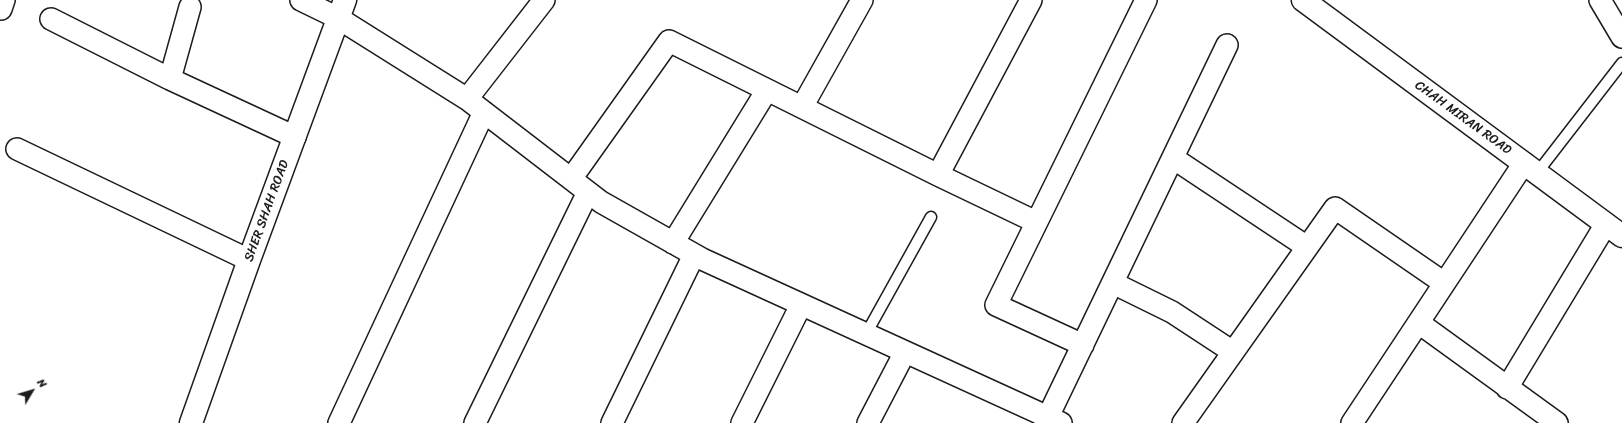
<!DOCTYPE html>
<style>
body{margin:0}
#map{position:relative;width:1622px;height:423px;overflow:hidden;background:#fff;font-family:Sriracha,sans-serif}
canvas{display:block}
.north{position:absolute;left:12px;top:371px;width:40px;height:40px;-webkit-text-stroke:3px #fff;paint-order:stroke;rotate:52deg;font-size:11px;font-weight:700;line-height:16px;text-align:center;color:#1c1c1c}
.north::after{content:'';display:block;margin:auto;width:14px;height:18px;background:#1c1c1c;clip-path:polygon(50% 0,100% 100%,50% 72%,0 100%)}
</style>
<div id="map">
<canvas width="1622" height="423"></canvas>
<div class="north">N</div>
</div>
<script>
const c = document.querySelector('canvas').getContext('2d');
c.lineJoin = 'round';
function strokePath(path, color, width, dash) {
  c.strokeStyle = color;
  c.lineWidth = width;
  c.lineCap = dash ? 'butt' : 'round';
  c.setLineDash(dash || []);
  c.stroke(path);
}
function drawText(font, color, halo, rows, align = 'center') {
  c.font = font + ' Sriracha,sans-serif';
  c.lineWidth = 4;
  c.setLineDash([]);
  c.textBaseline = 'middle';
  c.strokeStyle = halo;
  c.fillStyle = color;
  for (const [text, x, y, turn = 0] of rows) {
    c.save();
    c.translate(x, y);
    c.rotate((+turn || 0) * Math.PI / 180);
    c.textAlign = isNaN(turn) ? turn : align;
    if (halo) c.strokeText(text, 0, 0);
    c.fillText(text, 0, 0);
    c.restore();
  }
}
const lane = new Path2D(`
 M1537 173 1622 63
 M866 334 931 217`);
const street = new Path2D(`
 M301 0 338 18 467 99 601 202 702 259 1061 423
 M1600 0 1622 37
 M1 9 4 0
 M51 19 170 79 295 137
 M170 79 190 7
 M467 99 544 0
 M802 107 862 0
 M17 149 249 260
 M1173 158 1307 247
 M938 175 1031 0
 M571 179 669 41 938 175 1036 222
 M673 243 767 90
 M1113 283 1172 312 1233 352
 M1419 323 1557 423
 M1083 345 996 305 1146 0
 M1507 388 1606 224
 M339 423 484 112
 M475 423 588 192
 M612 423 694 255
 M742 423 801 305
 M868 423 905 352
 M1045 423 1227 45
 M1183 423 1335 208 1444 283
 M1352 423 1524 163`);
const secondary = new Path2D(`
 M1303 0 1622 236
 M191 423 249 260 345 0`);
const streetNames = [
 ["CHAH MIRAN ROAD",1463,118,36],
 ["SHER SHAH ROAD",267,211,-70]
];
strokePath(lane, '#1c1c1c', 13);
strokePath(street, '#1c1c1c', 24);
strokePath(secondary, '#1c1c1c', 25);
strokePath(lane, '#fff', 10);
strokePath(street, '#fff', 21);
strokePath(secondary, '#fff', 22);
drawText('13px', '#1c1c1c', '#fff', streetNames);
</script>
